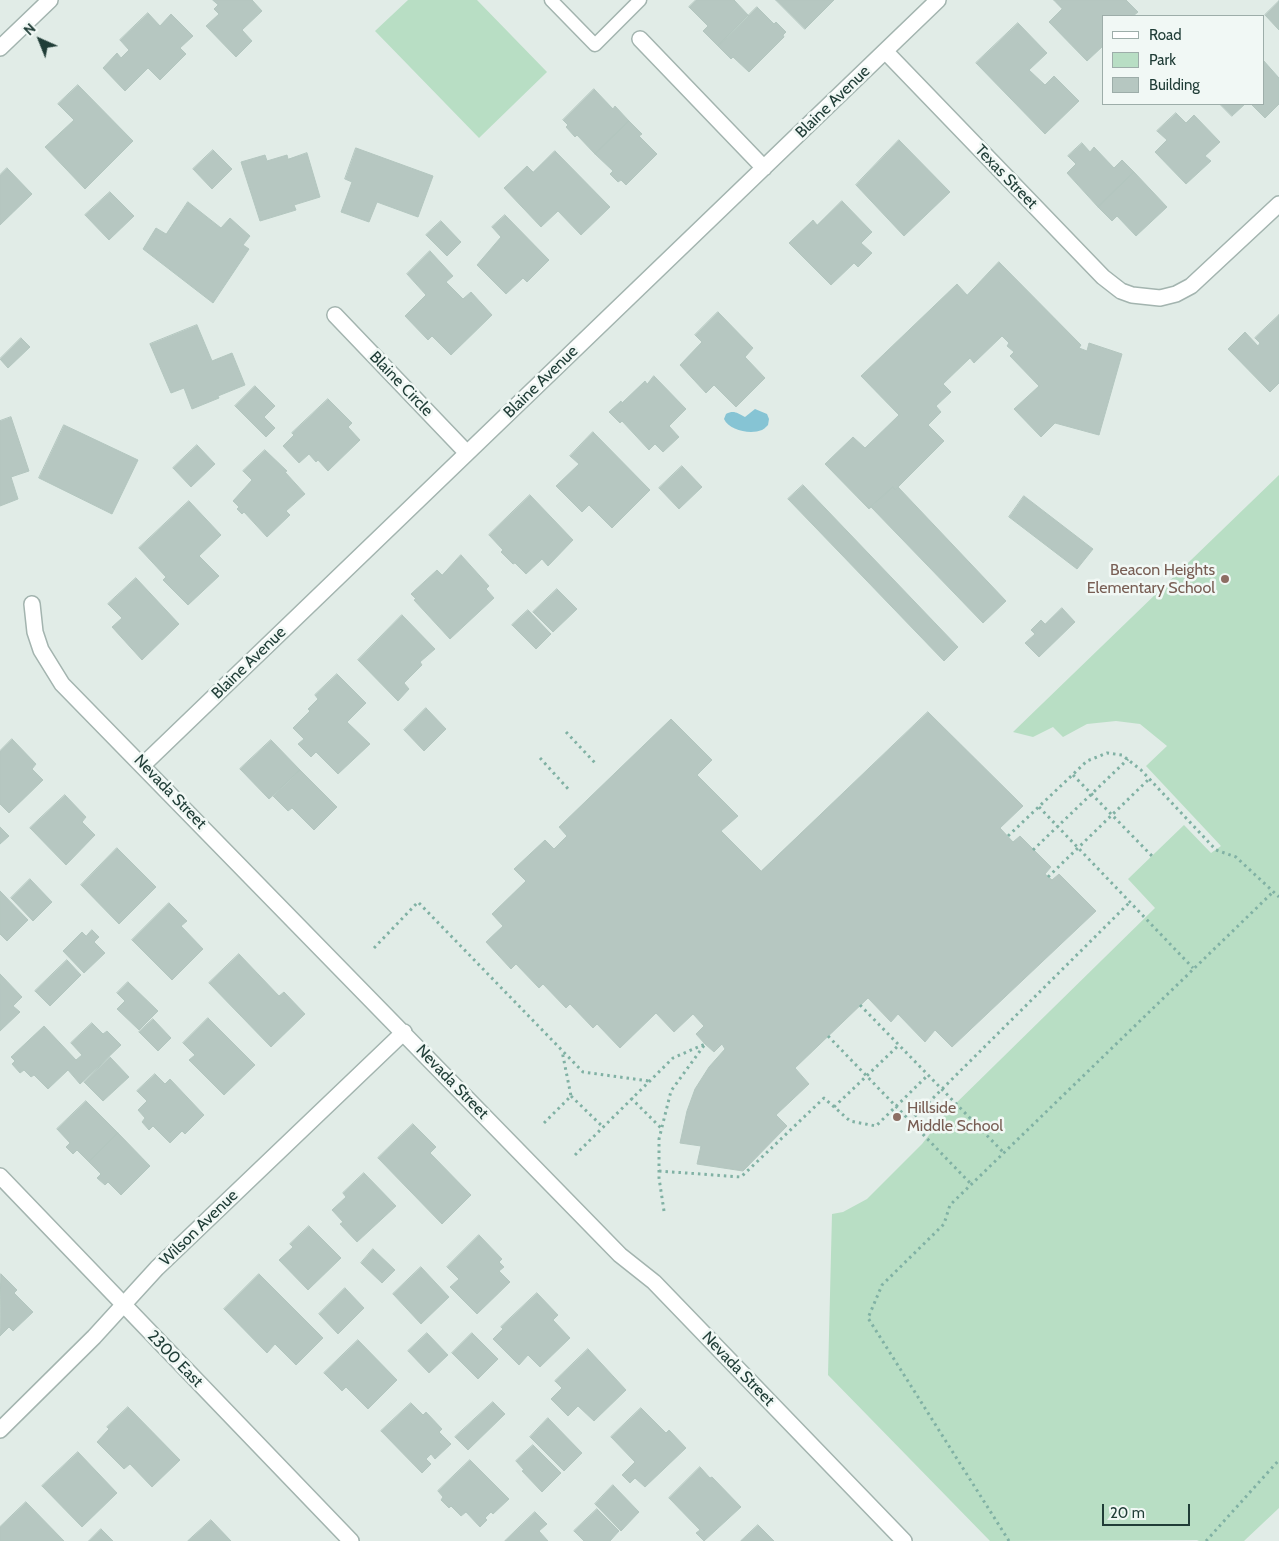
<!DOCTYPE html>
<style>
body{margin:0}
#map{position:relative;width:1279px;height:1541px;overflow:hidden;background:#e1ece7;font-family:Cabin,sans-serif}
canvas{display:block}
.legend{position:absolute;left:1102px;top:15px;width:162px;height:90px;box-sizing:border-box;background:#f1f8f5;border:1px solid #9dada9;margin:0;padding:6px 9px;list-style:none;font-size:15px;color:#203d37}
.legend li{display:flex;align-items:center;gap:10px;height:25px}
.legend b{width:25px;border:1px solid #9dada9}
.north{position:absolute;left:15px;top:15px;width:50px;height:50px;-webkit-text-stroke:4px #f1f8f5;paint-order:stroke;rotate:316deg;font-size:14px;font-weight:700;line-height:20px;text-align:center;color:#203d37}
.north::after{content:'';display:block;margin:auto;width:18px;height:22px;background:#203d37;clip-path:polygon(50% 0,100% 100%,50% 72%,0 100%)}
.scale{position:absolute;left:1102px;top:1504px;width:88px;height:22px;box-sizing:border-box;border:2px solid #203d37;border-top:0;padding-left:6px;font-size:15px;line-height:18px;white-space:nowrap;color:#203d37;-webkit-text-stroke:4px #f1f8f5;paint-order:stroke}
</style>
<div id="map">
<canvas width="1279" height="1541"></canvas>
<ul class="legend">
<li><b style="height:6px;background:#fff"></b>Road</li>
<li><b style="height:14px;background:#b8dec4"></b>Park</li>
<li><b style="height:14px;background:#b6c7c1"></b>Building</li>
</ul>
<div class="north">N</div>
<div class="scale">20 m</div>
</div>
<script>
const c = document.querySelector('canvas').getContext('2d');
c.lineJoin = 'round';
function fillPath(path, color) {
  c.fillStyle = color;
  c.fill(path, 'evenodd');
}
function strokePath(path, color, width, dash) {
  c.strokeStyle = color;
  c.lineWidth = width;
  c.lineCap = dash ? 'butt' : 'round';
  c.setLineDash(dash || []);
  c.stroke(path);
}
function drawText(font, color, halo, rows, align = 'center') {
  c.font = font + ' Cabin,sans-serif';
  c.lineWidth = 5;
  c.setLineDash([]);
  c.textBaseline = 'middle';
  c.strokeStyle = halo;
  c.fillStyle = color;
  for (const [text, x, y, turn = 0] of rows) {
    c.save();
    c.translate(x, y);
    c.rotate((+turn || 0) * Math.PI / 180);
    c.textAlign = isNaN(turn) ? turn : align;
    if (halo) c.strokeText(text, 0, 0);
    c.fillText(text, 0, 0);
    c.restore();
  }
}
const green = new Path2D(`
 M408 0H477L547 72 479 138 375 31Z
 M1279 475V1508L1244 1541H1199L1197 1540 990 1541 828 1375 832 1214 843 1212 867 1199 922 1144 946 1113 1155 908 1128 879 1184 825 1211 853 1221 846 1146 766 1167 746 1140 724 1116 721 1087 724 1063 737 1053 727 1033 737 1013 732Z`);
const water = new Path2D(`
 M755 409 767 414 769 419 768 425C767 426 763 430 762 430 750 435 729 430 724 419L726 414C734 410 737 413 745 417Z`);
const building = new Path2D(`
 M213 0H252L262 11 242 30 252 41 236 57 206 26 219 14 214 9 218 5Z
 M696 0H734L749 16 718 46 703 31 708 26 689 7Z
 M776 0H834L805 29Z
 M1054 0H1126L1138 12 1133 16H1103V46L1087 61 1049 22 1062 9Z
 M1279 1V30L1265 15Z
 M757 7 774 24 776 22 786 32 783 35 784 37 749 72 733 57 731 59 718 46Z
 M148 13 160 26 171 14 193 36 180 48 186 54 160 80 148 68 125 91 103 68 117 53 121 58 129 50 120 40Z
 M1018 23 1047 53 1029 70 1045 85 1054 76 1079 101 1045 134 976 63Z
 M1263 60 1279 78V104L1265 118 1251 104H1263Z
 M78 85 133 141 85 189 45 147 74 120 58 104Z
 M594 89 613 109 615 106 629 121 595 154 577 135 575 137 566 127 568 125 563 120Z
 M1220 104H1245L1232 116Z
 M1176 113 1186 123 1194 115 1220 142 1205 156 1211 161 1186 184 1155 152 1167 140 1157 131Z
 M629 121 642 134 639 136 657 154 626 185 621 180 618 182 610 174 613 171 595 154Z
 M899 140 950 192 904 236 856 185Z
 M1082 143 1090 152 1094 147 1114 168 1122 160 1134 172 1098 207 1067 173 1076 164 1068 156Z
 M356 148 433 176 418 217 377 202 369 222 341 212 352 182 345 179Z
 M213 150 232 169 212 189 193 169Z
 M555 151 610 207 581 235 558 211 541 227 504 188 527 166 533 172Z
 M307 153 320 197 294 205 296 210 260 221 241 162 265 155 267 161 287 155 288 159Z
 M7 168 32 194 0 225V175Z
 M1134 172 1167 207 1136 236 1117 216 1112 221 1098 207Z
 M110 192 134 216 109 240 85 215Z
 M842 201 872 232 861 243 872 253 858 267 854 263 831 285 789 243 813 220 817 225Z
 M188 202 221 228 230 218 250 236 243 245 249 249 213 303 143 249 156 228 166 234Z
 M505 215 549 260 527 282 523 278 506 294 477 265 501 237 492 227Z
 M441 221 461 242 447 256 426 235Z
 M430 251 453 276 446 282 463 299 471 292 492 315 451 355 432 336 428 340 405 316 426 295 407 274Z
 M999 262 1081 345 1079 348 1087 351 1089 343 1122 354 1099 435 1055 423 1041 437 1014 409 1039 386 1010 356 1014 352 1007 346 1009 343 1002 336 974 363 970 358 943 384 951 392 936 406 941 412 928 425 944 441 895 490 893 487 869 509 825 464 853 437 865 448 899 415 861 376 957 284 967 295Z
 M718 312 753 348 745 357 765 378 736 407 714 385 706 393 680 365 702 342 695 335Z
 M1279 315V383L1270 392 1228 349 1245 332 1258 346 1260 343 1255 338Z
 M197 325 212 361 232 353 245 385 218 396 219 398 192 409 184 388 171 393 150 344Z
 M21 338 30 347 8 368 0 359Z
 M654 376 686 409 669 426 679 437 663 452 655 444 649 450 622 421 620 423 609 412 621 401 622 403 645 381 647 384Z
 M255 386 275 406 264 417 275 428 266 437 235 406Z
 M328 399 352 423 348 427 360 440 328 471 318 460 316 462 309 454 299 463 283 446 294 435 292 433Z
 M11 417 29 471 11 477 18 499 0 506V421Z
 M64 425 138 460 112 514 39 478Z
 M593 432 650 490 612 528 589 505 582 512 556 486 579 464 570 456Z
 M197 445 215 464 191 487 173 468Z
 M265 450 287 471 285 472 305 494 286 511 290 515 267 537 244 512 242 514 237 509 239 507 233 501 252 480 243 471Z
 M682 466 702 487 679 509 659 488Z
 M803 485 958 647 944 661 788 499Z
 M893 487 895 490 898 487 1006 601 983 623 871 507Z
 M530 495 573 540 548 566 542 559 526 574 515 563 513 564 501 552 503 550 489 535Z
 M1024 496 1093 549 1077 569 1009 517Z
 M189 501 221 535 199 556 219 576 188 605 163 580 166 577 139 548Z
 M461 555 489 586 486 589 494 598 450 639 414 600 416 599 411 594 437 570 442 575Z
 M136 578 179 624 142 660 112 627 122 618 108 604Z
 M557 589 577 609 553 632 533 612Z
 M1062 608 1075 622 1039 657 1025 643 1035 634 1031 630 1041 620 1045 624Z
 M528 610 551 634 536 649 512 625Z
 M402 615 435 649 420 662 422 665 404 683 409 689 398 701 358 660Z
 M337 674 366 703 347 722 370 744 338 774 316 752 311 757 298 744 304 739 293 728 310 711 308 709 318 699 315 695Z
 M426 708 446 729 424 751 404 730Z
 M928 712 1023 806 1000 828 1013 842 1020 836 1051 867 1045 874 1052 880 1059 874 1096 911 952 1047 935 1030 925 1042 898 1014 891 1022 868 998 795 1068 809 1084 776 1115 787 1126 743 1171 697 1164 701 1146 680 1143 687 1111 695 1089 709 1067 725 1049 722 1044 714 1052 705 1044 696 1034 704 1026 693 1014 674 1032 656 1013 620 1048 597 1024 593 1028 570 1004 566 1008 543 984 539 988 516 964 511 969 486 942 503 926 492 914 526 881 514 869 545 840 554 849 567 836 559 827 671 719 712 760 697 775 738 816 721 831 761 871Z
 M12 739 36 764 32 769 43 780 9 813 0 804V751Z
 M271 740 300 770 269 799 240 769Z
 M300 770 337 807 314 830 292 808 288 811 273 796Z
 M65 795 86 817 82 822 95 835 66 865 30 828Z
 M0 827 9 836 0 844Z
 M117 848 156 887 119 924 81 885Z
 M30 879 52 902 33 921 11 898Z
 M0 891 28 920 7 941 0 934Z
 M169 903 187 921 181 926 203 949 172 980 132 940Z
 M92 930 99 937 94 942 105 953 84 973 63 951 82 932 86 936Z
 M239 954 279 996 284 992 305 1014 271 1047 209 983Z
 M67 960 81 975 50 1006 35 991Z
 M0 974 22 997 13 1006 20 1012 0 1031Z
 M128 982 158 1011 139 1030 117 1009 125 1001 117 993Z
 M208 1018 255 1065 224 1095 189 1060 195 1055 183 1043Z
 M153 1019 171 1038 158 1051 139 1032Z
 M92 1023 103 1034 107 1031 121 1045 80 1084 68 1070 48 1089 34 1075 31 1077 24 1070 20 1073 12 1064 15 1061 11 1057 44 1026 76 1060 82 1055 71 1043Z
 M110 1057 129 1077 103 1101 84 1082Z
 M155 1074 165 1084 170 1079 204 1115 185 1134 182 1131 170 1143 153 1126 149 1130 142 1122 145 1118 138 1110 147 1101 137 1091Z
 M86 1101 118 1133 89 1162 77 1150 73 1154 66 1147 70 1143 57 1129Z
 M413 1124 436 1147 430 1153 471 1195 442 1224 378 1158Z
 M118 1133 150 1166 121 1195 108 1182 105 1185 97 1178 101 1174 89 1162Z
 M364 1173 396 1206 357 1242 340 1224 343 1222 332 1210 346 1197 343 1193Z
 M309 1226 341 1258 308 1290 279 1260 293 1247 290 1244Z
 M479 1235 502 1259 499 1262 504 1267 499 1271 510 1282 477 1314 450 1287 459 1279 447 1267Z
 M373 1249 395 1270 382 1283 361 1263Z
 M421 1267 449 1297 421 1324 393 1294Z
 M1 1274 17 1290 14 1293 33 1312 13 1331 9 1327 0 1336Z
 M259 1274 323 1338 296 1365 275 1344 267 1353 224 1309Z
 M345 1288 364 1308 338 1334 319 1314Z
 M537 1293 558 1315 553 1320 570 1338 540 1367 528 1355 519 1365 493 1339 503 1329 501 1327Z
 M427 1333 448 1355 429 1373 408 1351Z
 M472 1333 498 1359 478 1379 452 1353Z
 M358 1340 397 1380 368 1409 346 1387 342 1391 324 1373Z
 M588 1349 626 1390 594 1421 578 1406 568 1416 551 1399 562 1388 555 1381Z
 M493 1402 505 1414 468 1450 455 1437Z
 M411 1403 423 1415 426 1412 442 1429 439 1432 451 1444 435 1459 431 1454 426 1459 431 1464 422 1473 381 1431Z
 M128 1407 180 1460 152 1487 130 1464 124 1469 97 1442 109 1429 107 1427Z
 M641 1408 666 1433 669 1430 686 1448 645 1487 635 1478 630 1483 622 1475 635 1462 611 1437Z
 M548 1418 582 1453 564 1471 530 1437Z
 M533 1445 561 1473 542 1492 522 1471 524 1470 516 1461Z
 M78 1452 117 1493 82 1527 42 1486Z
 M470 1460 509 1499 493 1514 491 1512 485 1518 487 1520 480 1527 466 1512 461 1516 451 1506 449 1508 441 1500 443 1497 438 1491Z
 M700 1467 710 1478 712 1477 741 1507 704 1541 696 1533 700 1530 669 1498Z
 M613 1485 639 1512 621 1531 595 1504Z
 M26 1502 64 1541H0V1527Z
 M597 1509 619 1531 610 1541H584L574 1531Z
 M535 1512 547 1524 539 1531 548 1541H505Z
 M211 1520 231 1541H188Z
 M758 1525 774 1541H741Z
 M101 1529 113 1541H89Z`);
const path = new Path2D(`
 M566 732 597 765
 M540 758 570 791
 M1073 775 1152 856
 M1039 807 1193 968
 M1008 836 1087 761 1107 753 1122 755 1141 770 1216 850 1236 857 1279 897
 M1033 850 1128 759
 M1048 877 1149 779
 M374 948 418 902 583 1072 649 1081
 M860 1005 1004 1153
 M828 1036 971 1184
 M571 1096 603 1127
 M631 1098 661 1128
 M834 1107 899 1045
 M910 1121 1130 902
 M544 1123 571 1096 562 1051
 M575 1155 673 1058 705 1044
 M659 1171 741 1177 824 1098 850 1121 876 1126 928 1075
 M664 1211 659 1178V1139L671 1091 705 1044
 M1009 1541 868 1318 882 1285 944 1224 950 1205 1273 892
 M1206 1541 1279 1460`);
const service = new Path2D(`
 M551 0 595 45 640 0`);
const minor = new Path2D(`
 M640 39 764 168
 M885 51 1103 277 1121 291 1132 295 1160 298 1176 294 1191 286 1279 204
 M335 315 467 453
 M32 604 35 632 41 650 62 684 620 1255 654 1282 904 1541
 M143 765 938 0
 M0 1430 94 1337 157 1268 404 1032`);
const tertiary = new Path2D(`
 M0 48 50 0
 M0 1176 351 1541`);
const markers = [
 [1225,579,5,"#8d6e63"],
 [897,1117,5,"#8d6e63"]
];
const streetNames = [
 ["Blaine Avenue",833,102,-44],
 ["Texas Street",1006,177,46],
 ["Blaine Avenue",541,382,-44],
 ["Blaine Circle",401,384,46],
 ["Blaine Avenue",249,663,-44],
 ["Nevada Street",170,792,46],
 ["Nevada Street",452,1082,46],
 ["Wilson Avenue",199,1228,-44],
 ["2300 East",175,1359,46],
 ["Nevada Street",738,1369,46]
];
const educationNames = [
 ["Beacon Heights",1215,570],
 ["Elementary School",1215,588],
 ["Hillside",907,1108,"left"],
 ["Middle School",907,1126,"left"]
];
fillPath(green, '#b8dec4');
fillPath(water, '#86c4d4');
fillPath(building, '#b6c7c1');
strokePath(building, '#b3c6bf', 1);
strokePath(service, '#a3b4af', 15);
strokePath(minor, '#a3b4af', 18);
strokePath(tertiary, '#a3b4af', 18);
strokePath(path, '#80b1a4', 3, [2.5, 4]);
strokePath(service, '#fff', 12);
strokePath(minor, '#fff', 15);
strokePath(tertiary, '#fff', 15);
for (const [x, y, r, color] of markers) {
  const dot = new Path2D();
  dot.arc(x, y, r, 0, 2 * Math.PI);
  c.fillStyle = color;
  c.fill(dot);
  strokePath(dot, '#f1f8f5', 2);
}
drawText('16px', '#203d37', '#f1f8f5', streetNames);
drawText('16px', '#785e54', '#f1f8f5', educationNames, 'right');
</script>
